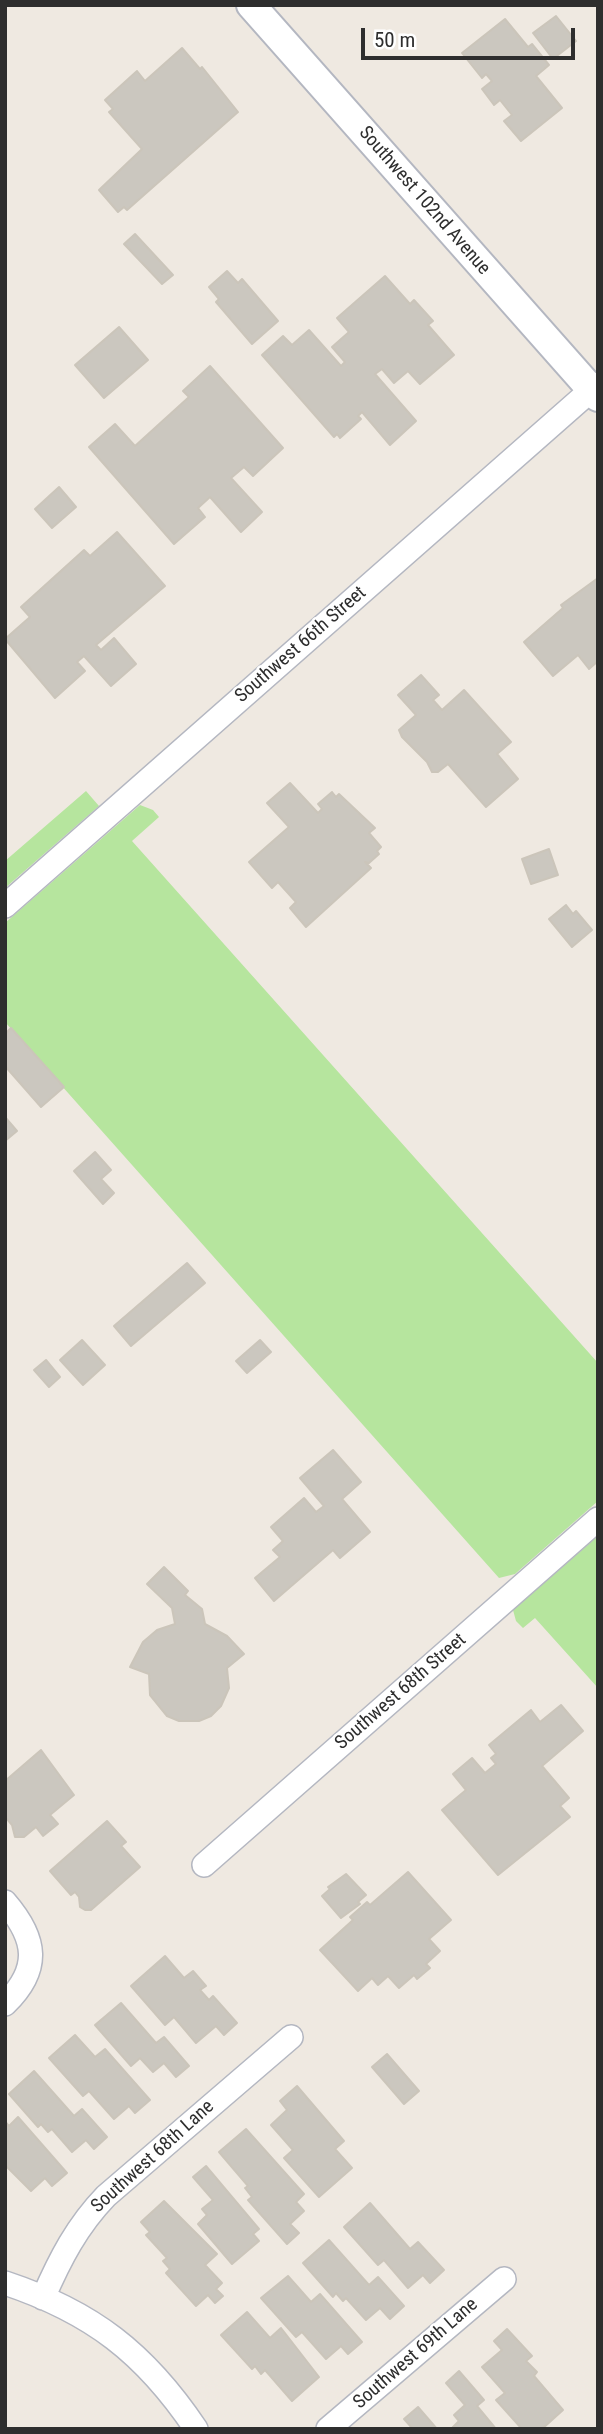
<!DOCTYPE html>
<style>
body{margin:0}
#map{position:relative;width:603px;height:2434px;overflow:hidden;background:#efe9e1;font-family:"Roboto Condensed",sans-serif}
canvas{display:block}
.frame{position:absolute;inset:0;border:7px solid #2e2e2e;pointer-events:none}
.scale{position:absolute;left:361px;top:28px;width:214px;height:32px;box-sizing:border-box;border:4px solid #2e2e2e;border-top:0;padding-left:9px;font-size:21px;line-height:24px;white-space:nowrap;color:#2e2e2e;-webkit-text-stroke:5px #fff;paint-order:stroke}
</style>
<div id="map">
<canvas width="603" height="2434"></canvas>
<div class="frame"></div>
<div class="scale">50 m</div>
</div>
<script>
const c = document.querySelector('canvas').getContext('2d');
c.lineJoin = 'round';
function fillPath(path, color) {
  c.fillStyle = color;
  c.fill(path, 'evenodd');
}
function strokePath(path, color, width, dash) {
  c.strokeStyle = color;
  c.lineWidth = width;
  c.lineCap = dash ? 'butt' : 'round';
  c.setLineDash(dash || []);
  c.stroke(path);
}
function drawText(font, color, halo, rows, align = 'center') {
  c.font = font + ' "Roboto Condensed",sans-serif';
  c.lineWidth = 5;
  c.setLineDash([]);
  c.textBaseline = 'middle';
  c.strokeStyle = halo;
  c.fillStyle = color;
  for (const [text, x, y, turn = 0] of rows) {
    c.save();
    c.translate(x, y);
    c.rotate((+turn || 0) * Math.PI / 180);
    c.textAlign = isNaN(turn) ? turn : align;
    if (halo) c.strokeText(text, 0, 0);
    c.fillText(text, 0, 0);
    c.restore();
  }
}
const green = new Path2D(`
 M86 791 99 806 5 888V861Z
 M140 805 153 810 159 817 132 841 598 1363V1501L515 1574 499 1578 5 1022V923Z
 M598 1536V1688L535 1618 523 1628 516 1621 513 1610Z`);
const building = new Path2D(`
 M556 16 576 41 553 59 533 33Z
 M505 19 528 47 532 44 549 65 536 76 562 108 521 141 504 121 512 115 500 100 494 105 482 89 492 81 486 74 482 78 462 53Z
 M182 48 200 69 202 67 238 112 127 210 124 207 118 212 99 190 142 149 109 112 113 109 105 100 137 71 145 81Z
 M135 234 173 275 162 284 124 244Z
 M227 271 238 283 242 279 278 321 252 344 216 302 219 299 209 287Z
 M385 276 410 304 414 300 433 321 428 325 454 355 420 384 408 371 394 383 382 369 375 374 416 421 390 445 362 412 358 416 361 419 340 438 337 434 334 437 262 355 283 336 292 345 309 330 341 366 345 362 332 347 349 332 337 318Z
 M119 327 148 360 104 398 75 365Z
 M210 366 283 448 253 476 244 467 231 478 262 512 241 532 210 497 198 508 205 517 174 544 89 447 115 424 135 446 189 397 183 391Z
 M59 487 76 507 52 528 35 509Z
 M117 532 165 586 96 645 101 650 114 638 136 664 111 686 84 656 77 662 85 671 55 698 5 639 30 617 21 607 84 550 90 556Z
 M598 578V661L589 669 578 655 553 676 524 642 563 608 561 605Z
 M421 675 439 695 433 700 442 710 464 690 511 742 497 754 518 779 486 807 448 764 438 772H432L427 762 402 737 399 730 416 715 398 695Z
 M290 783 318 813 322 809 318 804 332 792 336 797 339 794 375 828 369 833 381 847 377 851 379 854 369 863 365 862 371 868 306 927 290 908 296 902 278 882 272 888 249 862 289 827 267 803Z
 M549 849 558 875 531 884 522 859Z
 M566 905 573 914 576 911 592 930 572 947 549 919Z
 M11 1028 64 1087 41 1107 5 1066V1034Z
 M5 1117 17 1131 5 1141Z
 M95 1152 111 1170 101 1179 114 1193 103 1204 74 1171Z
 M187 1263 205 1283 131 1346 114 1326Z
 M82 1340 105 1365 83 1385 60 1360Z
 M260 1340 271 1352 247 1373 236 1361Z
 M46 1360 60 1377 49 1387 34 1370Z
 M333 1450 361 1482 342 1499 370 1532 340 1558 333 1550 274 1601 255 1578 280 1557 273 1550 283 1541 271 1527 304 1498 316 1512 324 1506 300 1478Z
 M164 1567 188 1591 185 1595 202 1609 205 1624 227 1636 244 1654 227 1668 229 1688 221 1706 211 1716 199 1721H179L167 1716 150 1695 149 1674 130 1667 143 1642 157 1630 175 1624 172 1608 147 1584Z
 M561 1705 583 1731 542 1766 569 1798 560 1806 570 1817 498 1875 442 1810 466 1790 453 1774 472 1758 485 1773 496 1764 491 1758 496 1754 489 1745 531 1710 540 1722Z
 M41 1750 74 1795 50 1815 58 1824 43 1836 36 1827 24 1837H15L12 1825 7 1819 5 1821V1781Z
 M107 1821 126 1842 121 1846 140 1867 91 1910H85L80 1907 79 1897 75 1892 71 1895 50 1871Z
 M408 1872 451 1920 429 1939 440 1951 426 1964 430 1968 417 1979 414 1975 399 1988 388 1976 378 1985 372 1978 358 1991 320 1950 353 1920 350 1917 367 1902 370 1905Z
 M346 1874 366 1895 358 1902 360 1904 341 1918 322 1896 330 1889 328 1887Z
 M165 1956 184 1978 193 1971 206 1986 200 1990 209 2000 213 1996 237 2023 224 2035 216 2026 196 2043 174 2017 165 2025 131 1986Z
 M121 2003 156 2043 164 2037 189 2066 176 2077 164 2063 153 2072 140 2058 131 2066 95 2025Z
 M75 2035 95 2057 105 2049 150 2100 135 2113 129 2106 114 2119 89 2091 83 2096 49 2058Z
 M387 2054 419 2091 404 2104 372 2067Z
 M34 2071 74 2116 82 2109 107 2137 94 2149 86 2140 72 2152 52 2129 48 2132 41 2124 38 2127 9 2094Z
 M297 2086 344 2141 335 2149 352 2168 319 2197 284 2158 293 2150 271 2125 287 2110 280 2101Z
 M18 2117 67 2173 52 2186 45 2178 31 2191 5 2165V2121L9 2126Z
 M246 2129 304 2194 296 2202 304 2211 290 2224 299 2233 287 2244 248 2200 252 2197 245 2188 248 2186 219 2152Z
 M206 2166 259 2229 253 2234 259 2241 232 2264 198 2224 207 2215 202 2209 213 2200 193 2177Z
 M164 2201 217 2254 205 2265 222 2283 216 2289 223 2296 215 2303 208 2295 196 2306 166 2273 170 2269 163 2261 167 2258 146 2235 150 2232 141 2222Z
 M370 2203 410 2249 418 2242 444 2270 430 2283 423 2275 408 2288 384 2260 378 2265 344 2227Z
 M329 2240 369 2285 378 2277 404 2306 390 2319 380 2308 366 2320 346 2298 343 2301 336 2293 333 2297 303 2263Z
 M288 2276 311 2302 320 2294 362 2342 348 2354 341 2346 326 2359 302 2332 296 2337 261 2298Z
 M247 2312 270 2338 281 2328 319 2377 292 2401 265 2370 261 2374 255 2366 252 2369 221 2335Z
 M507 2329 532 2356 526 2361 537 2372 534 2376 563 2410 542 2429H522L496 2400 505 2393 482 2367 502 2350 494 2341Z
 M459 2371 484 2400 477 2406 496 2429H451L459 2421 454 2415 465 2405 446 2383Z
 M418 2407 437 2429H413L404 2419Z`);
const minor = new Path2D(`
 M5 906 598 384
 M204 1865 598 1519
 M5 1902C37 1939 41 1969 5 2004
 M5 2283C92 2312 145 2353 196 2429
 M43 2298C60 2259 77 2226 106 2196L291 2037
 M328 2429 504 2279`);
const tertiary = new Path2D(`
 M251 5 598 397`);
const streetNames = [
 ["Southwest 102nd Avenue",424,201,49],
 ["Southwest 66th Street",301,645,-41],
 ["Southwest 68th Street",401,1692,-41],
 ["Southwest 68th Lane",153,2157,-42],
 ["Southwest 69th Lane",416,2354,-41]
];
fillPath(green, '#b6e59e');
fillPath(building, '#cbc7bf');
strokePath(building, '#cbc5ba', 2);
strokePath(minor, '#b4b7c1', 26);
strokePath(tertiary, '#b4b7c1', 32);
strokePath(minor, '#fff', 23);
strokePath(tertiary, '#fff', 28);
drawText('19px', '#2e2e2e', '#fff', streetNames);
</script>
